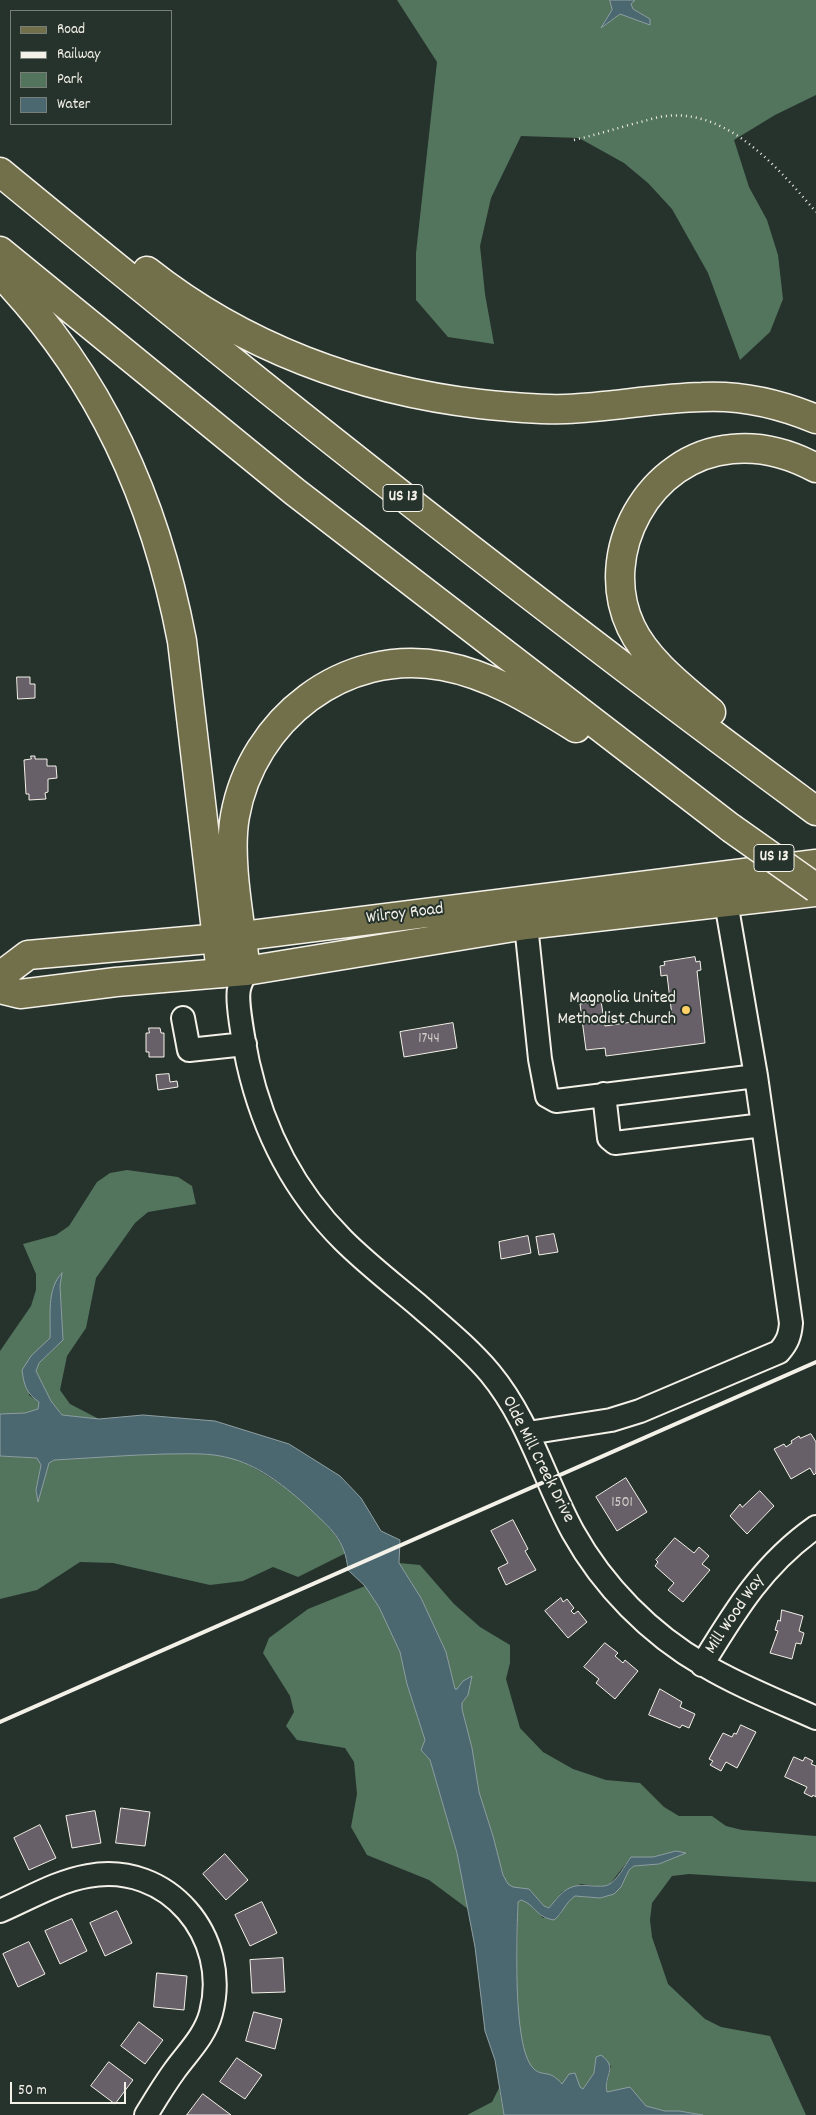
<!DOCTYPE html>
<style>
body{margin:0}
#map{position:relative;width:816px;height:2115px;overflow:hidden;background:#26332d;font-family:Dekko,sans-serif}
canvas{display:block}
.legend{position:absolute;left:10px;top:10px;width:162px;height:115px;box-sizing:border-box;background:#26332d;border:1px solid #787f78;margin:0;padding:6px 9px;list-style:none;font-size:15px;color:#f4f1e8}
.legend li{display:flex;align-items:center;gap:10px;height:25px}
.legend b{width:25px;border:1px solid #787f78}
.scale{position:absolute;left:10px;top:2082px;width:116px;height:22px;box-sizing:border-box;border:2px solid #f4f1e8;border-top:0;padding-left:6px;font-size:15px;line-height:18px;white-space:nowrap;color:#f4f1e8;-webkit-text-stroke:4px #26332d;paint-order:stroke}
</style>
<div id="map">
<canvas width="816" height="2115"></canvas>
<ul class="legend">
<li><b style="height:6px;background:#71704a"></b>Road</li>
<li><b style="height:6px;background:#f4f1e8"></b>Railway</li>
<li><b style="height:14px;background:#53745d"></b>Park</li>
<li><b style="height:14px;background:#4b6871"></b>Water</li>
</ul>
<div class="scale">50 m</div>
</div>
<script>
const c = document.querySelector('canvas').getContext('2d');
c.lineJoin = 'round';
function fillPath(path, color) {
  c.fillStyle = color;
  c.fill(path, 'evenodd');
}
function strokePath(path, color, width, dash) {
  c.strokeStyle = color;
  c.lineWidth = width;
  c.lineCap = dash ? 'butt' : 'round';
  c.setLineDash(dash || []);
  c.stroke(path);
}
function drawText(font, color, halo, rows, align = 'center') {
  c.font = font + ' Dekko,sans-serif';
  c.lineWidth = 4;
  c.setLineDash([]);
  c.textBaseline = 'middle';
  c.strokeStyle = halo;
  c.fillStyle = color;
  for (const [text, x, y, turn = 0] of rows) {
    c.save();
    c.translate(x, y);
    c.rotate((+turn || 0) * Math.PI / 180);
    c.textAlign = isNaN(turn) ? turn : align;
    if (halo) c.strokeText(text, 0, 0);
    c.fillText(text, 0, 0);
    c.restore();
  }
}
const green = new Path2D(`
 M397 0H610L613 9 602 27 620 14 650 19 633 9 631 4 635 0H816V95L775 115 734 140 749 187 767 220 778 255 783 299 770 332 740 360 708 273 672 209 648 183 624 163 579 138 521 136 491 198 480 246 485 294 494 344 448 337 416 300V253L437 62Z
 M127 1170 178 1177 192 1186 196 1204 148 1212 135 1223 96 1278 86 1328 67 1356 60 1390 70 1404 99 1419 62 1415 51 1401 36 1371 39 1363 63 1340 60 1286 61 1274 52 1290 51 1338 31 1356 29 1395 39 1402 38 1409 25 1413 0 1414V1351L31 1306 36 1290V1274L23 1244 56 1235 69 1226 97 1182 110 1173Z
 M207 1453C216 1455 225 1456 234 1459 269 1471 331 1518 346 1553L298 1577 273 1567 243 1581 210 1585 113 1563 80 1562 37 1590 0 1599V1456L37 1458 41 1464 36 1490 38 1501 49 1463 54 1460 127 1455Z
 M399 1563 420 1565 454 1604 480 1627 510 1645V1663L506 1679 520 1728 543 1752 573 1769 606 1780 640 1783 664 1807 679 1816H712L726 1826 742 1830 816 1836V1882L689 1874 672 1876 652 1903 650 1920 652 1937 668 1984 705 2019 721 2027 770 2036 806 2115H703L679 2111H665L645 2106 630 2088 607 2092 606 2087 611 2066 596 2058 594 2073 583 2089C577 2084 568 2087 562 2083 558 2082 556 2077 553 2076 545 2073 539 2075 532 2068 511 2044 518 1936 518 1902L521 1900 528 1902 543 1918 560 1915 567 1901 575 1896 600 1898 621 1887 629 1870 634 1866 659 1864 685 1853 676 1851 653 1857H631L610 1884 602 1887 581 1884 562 1892 549 1908 544 1906 529 1889 513 1888 508 1884 503 1875 493 1836 479 1792 472 1748 462 1709V1703L468 1695 463 1681 457 1689H455L446 1652 421 1598Z
 M365 1586 380 1607 400 1652 407 1684 425 1740 421 1750 430 1760 457 1853 468 1909 429 1880 367 1855 351 1827 357 1794 354 1762 345 1748 297 1740 286 1726 294 1712 290 1696 263 1653 269 1638 308 1609Z
 M499 2088 504 2115H467L492 2102Z`);
const water = new Path2D(`
 M610 0H635L631 4 633 9 650 19V25L620 14 601 28 612 10Z
 M62 1273 60 1286 63 1340 39 1363 36 1371 51 1401 62 1415 99 1419 143 1415 215 1421 289 1444 340 1476 361 1498 381 1531 400 1540 399 1563 421 1598 446 1652 455 1689H457L463 1681 472 1676 468 1695 462 1703V1709L472 1748 479 1792 493 1836 503 1875 508 1884 513 1887 529 1889 544 1906 549 1908C563 1891 568 1883 592 1886 598 1886 603 1887 608 1885 617 1881 625 1865 631 1857H653L676 1851 686 1853 659 1864 634 1866 629 1870 621 1887 614 1894 600 1898 575 1896C565 1903 563 1913 554 1920 535 1917 536 1905 521 1900L518 1902C517 1934 512 2046 533 2068 539 2075 546 2072 553 2076 556 2078 560 2081 562 2084L569 2074 575 2073 580 2087 583 2089 594 2073 596 2057 601 2055C619 2068 603 2076 607 2092L630 2087 646 2106 665 2111H679L703 2115H504L495 2060 485 2031 475 1947 457 1853 430 1760 421 1750 425 1740 407 1684 400 1652 379 1607 365 1586 348 1570C345 1539 331 1529 309 1508 287 1488 261 1467 233 1459 210 1452 188 1454 165 1454 128 1455 91 1458 54 1460L49 1463 38 1502 36 1490 41 1465 37 1458 0 1456V1414L25 1413 38 1409 39 1402C26 1393 24 1385 22 1370L31 1356 50 1338C51 1317 46 1289 62 1273Z`);
const building = new Path2D(`
 M17 677H30V684H35V698L18 699Z
 M31 756H35V759H47V766H56L57 778 48 779V792L45 793 46 799 29 800V794H26L24 760 31 759Z
 M695 957 696 962 700 961 701 970 697 971 705 1043 606 1056 605 1048 586 1050 580 1004 601 1001 605 1026 672 1016 667 975 661 976 660 966 665 965 664 962Z
 M453 1023 457 1048 404 1057 400 1032Z
 M149 1028H160L161 1033H164V1057H149V1052H146V1033H149Z
 M169 1074 170 1082 177 1081 178 1087 158 1090 156 1075Z
 M554 1234 558 1252 539 1255 536 1237Z
 M528 1236 531 1253 501 1259 499 1242Z
 M811 1434 816 1442V1473L814 1475 810 1468 791 1479 774 1449 784 1444 786 1447 792 1443 791 1441 799 1436 800 1438Z
 M626 1478 647 1512 617 1531 596 1497Z
 M760 1491 774 1506 747 1534 730 1516 740 1504 742 1507Z
 M513 1520 528 1549 525 1551 536 1570 506 1585 498 1568 508 1563 491 1531Z
 M675 1538 694 1553 699 1547 709 1556 702 1564 710 1570 683 1602 668 1590 674 1583 655 1566 658 1562 656 1560Z
 M561 1598 563 1602 567 1599 574 1608 571 1611 574 1614 578 1611 587 1622 568 1638 545 1611Z
 M782 1610 803 1616 799 1631 804 1633 801 1644 796 1643 792 1659 770 1653 778 1631 775 1630 778 1620 780 1621Z
 M605 1643 618 1653 615 1656 623 1663 625 1660 638 1671 615 1699 596 1683 599 1679 584 1667Z
 M660 1689 682 1702 680 1707 695 1714 689 1728 682 1725 680 1728 649 1715Z
 M741 1725 756 1732 737 1768 726 1762 721 1771 710 1765 713 1761 709 1759 723 1733 732 1737 734 1733 736 1734Z
 M794 1757 803 1761 805 1757 813 1761 811 1764 816 1766V1797L813 1795 812 1797 804 1793 807 1787 785 1777Z
 M121 1808 150 1812 145 1846 116 1843Z
 M95 1811 101 1843 72 1848 66 1816Z
 M40 1825 56 1858 29 1870 14 1838Z
 M225 1854 248 1880 226 1900 203 1874Z
 M262 1902 277 1933 250 1946 235 1915Z
 M117 1911 132 1943 105 1956 90 1923Z
 M72 1919 87 1951 60 1964 45 1931Z
 M29 1942 45 1974 18 1987 3 1954Z
 M283 1958 285 1992 252 1993 250 1960Z
 M157 1973 187 1976 184 2010 154 2007Z
 M254 2012 282 2019 275 2049 246 2041Z
 M139 2022 163 2040 145 2064 121 2046Z
 M237 2058 262 2075 245 2099 220 2082Z
 M109 2062 133 2080 115 2104 91 2086Z
 M203 2094 231 2115H187Z`);
const path = new Path2D(`
 M574 140C595 135 615 129 636 123 646 121 656 117 666 116 729 109 779 169 816 212`);
const minor = new Path2D(`
 M526 925 540 1059 547 1096 556 1101 756 1076
 M246 971C244 976 240 983 239 989 236 1001 245 1048 248 1063 263 1130 294 1191 343 1240 366 1263 393 1284 418 1305 443 1327 469 1348 490 1373 529 1420 544 1479 573 1532 603 1586 650 1634 704 1665 739 1686 778 1701 816 1718
 M183 1018 189 1050 245 1044
 M604 1094 609 1138 615 1143 763 1125
 M528 1433 611 1420 640 1411 779 1352C787 1343 790 1336 791 1323L756 1076 726 902
 M702 1665C735 1611 763 1564 816 1527
 M0 1911C28 1899 58 1881 88 1876 168 1861 231 1937 211 2013 205 2036 188 2052 175 2070 164 2085 155 2100 146 2115`);
const major = new Path2D(`
 M0 976 28 955 243 936 816 864
 M0 989 20 994 116 982 246 971 526 925 816 892`);
const highway = new Path2D(`
 M0 172C267 392 538 606 816 811
 M0 251 295 492 731 828
 M147 271C243 347 359 390 480 404 508 407 538 410 566 409 612 407 657 398 702 397 741 395 780 404 816 419
 M0 273C101 378 155 500 182 641L221 973
 M711 712C683 688 647 661 631 627 596 553 649 456 732 449 762 446 790 454 816 468
 M246 971C241 925 227 860 235 816 252 720 344 647 443 666 492 675 534 702 576 728`);
const rail = new Path2D(`
 M0 1722 816 1362`);
const highwayBridge = new Path2D(`
 M731 828 816 888`);
const markers = [
 [686,1010,5,"#ffd166"]
];
const numberNames = [
 ["1744",429,1040],
 ["1501",622,1504]
];
const shields = [
 [403,498,40],
 [774,858,40]
];
const shieldNames = [
 ["US 13",403,498],
 ["US 13",774,858]
];
const streetNames = [
 ["Wilroy Road",405,915,-7],
 ["Olde Mill Creek Drive",537,1460,63],
 ["Mill Wood Way",736,1615,-56]
];
const poiNames = [
 ["Magnolia United",676,1000],
 ["Methodist Church",676,1021]
];
fillPath(green, '#53745d');
fillPath(water, '#4b6871');
strokePath(water, '#8f9fa1', 1);
fillPath(building, '#686068');
strokePath(building, '#f4f1e8', 1);
strokePath(minor, '#f4f1e8', 26);
strokePath(major, '#f4f1e8', 31);
strokePath(highway, '#f4f1e8', 31);
strokePath(path, '#f4f1e8', 2.5, [1, 4]);
strokePath(minor, '#26332d', 22);
strokePath(major, '#71704a', 28);
strokePath(highway, '#71704a', 28);
strokePath(rail, '#f4f1e8', 4);
strokePath(highwayBridge, '#f4f1e8', 31, []);
strokePath(highwayBridge, '#71704a', 28);
for (const [x, y, r, color] of markers) {
  const dot = new Path2D();
  dot.arc(x, y, r, 0, 2 * Math.PI);
  c.fillStyle = color;
  c.fill(dot);
  strokePath(dot, '#26332d', 2);
}
drawText('15px', '#d1cdc8', null, numberNames);
for (const [x, y, w] of shields) {
  const box = new Path2D();
  box.roundRect(x - w / 2, y - 13.5, w, 27, 4);
  c.fillStyle = '#26332d';
  c.fill(box);
  strokePath(box, '#f4f1e8', 1);
}
drawText('bold 16px', '#f4f1e8', null, shieldNames);
drawText('18px', '#f4f1e8', '#26332d', streetNames);
drawText('18px', '#f4f1e8', '#26332d', poiNames, 'right');
</script>
